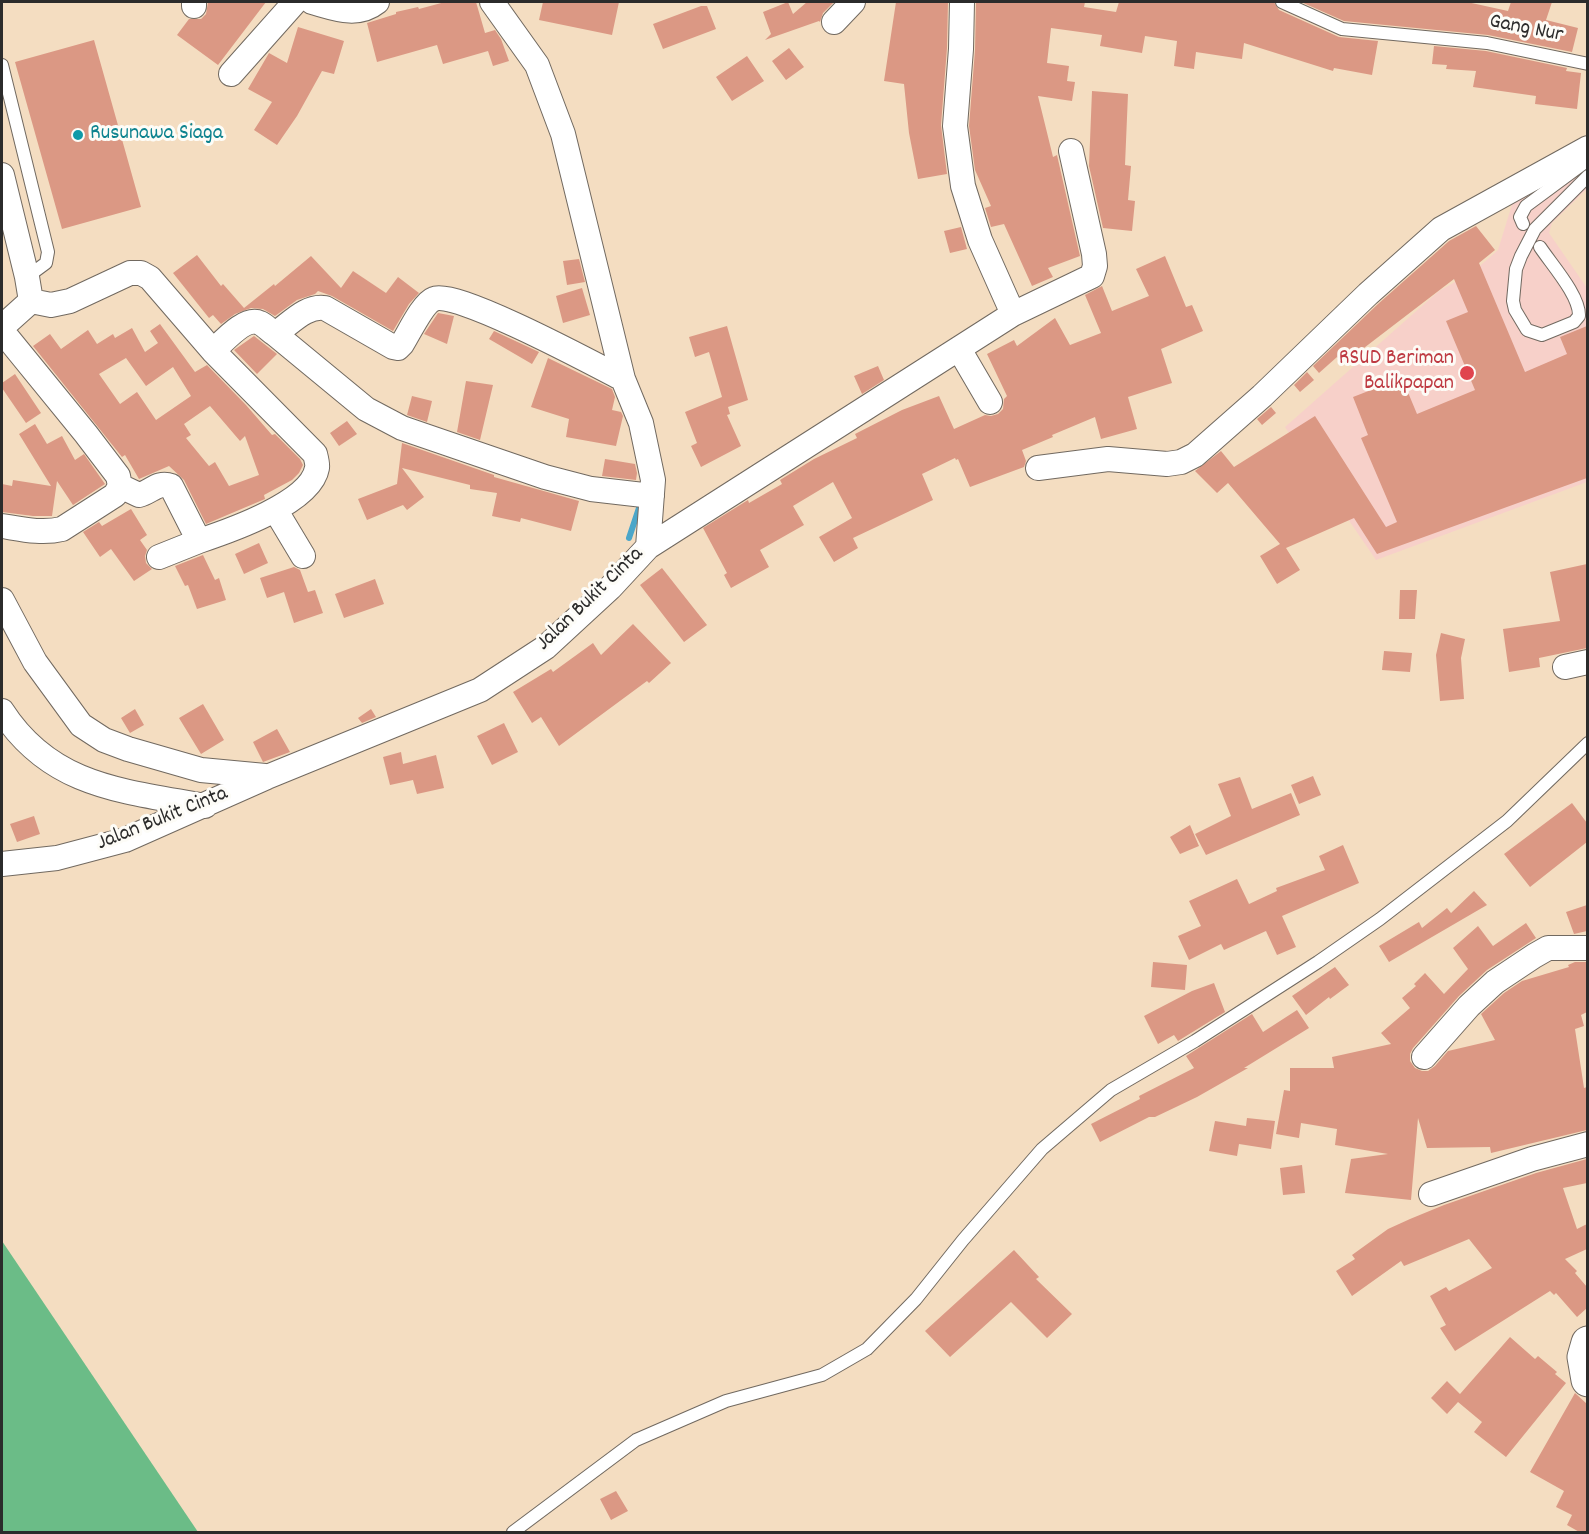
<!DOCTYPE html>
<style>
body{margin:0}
#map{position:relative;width:1589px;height:1534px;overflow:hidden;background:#f4ddc1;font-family:Dekko,sans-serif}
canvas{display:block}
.frame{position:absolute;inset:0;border:3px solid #2b2b2b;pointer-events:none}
</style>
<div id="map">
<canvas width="1589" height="1534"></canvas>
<div class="frame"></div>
</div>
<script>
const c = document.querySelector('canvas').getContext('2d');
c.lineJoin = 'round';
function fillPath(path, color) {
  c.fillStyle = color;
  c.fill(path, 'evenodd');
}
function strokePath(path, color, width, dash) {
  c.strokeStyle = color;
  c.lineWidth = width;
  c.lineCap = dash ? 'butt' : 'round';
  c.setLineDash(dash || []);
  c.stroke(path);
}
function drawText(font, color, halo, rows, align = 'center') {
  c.font = font + ' Dekko,sans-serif';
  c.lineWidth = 6;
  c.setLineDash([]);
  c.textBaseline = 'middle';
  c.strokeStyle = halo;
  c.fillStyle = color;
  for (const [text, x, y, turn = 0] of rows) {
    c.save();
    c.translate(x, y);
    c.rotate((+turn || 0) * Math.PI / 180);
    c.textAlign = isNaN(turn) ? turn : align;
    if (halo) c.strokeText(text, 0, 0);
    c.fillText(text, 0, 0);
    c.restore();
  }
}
const built = new Path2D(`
 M1587 153V189L1552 223 1549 233 1587 288V482L1376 560 1285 427 1439 291 1473 272 1498 250 1514 198Z`);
const forest = new Path2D(`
 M2 1241 198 1532H2Z`);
const stream = new Path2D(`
 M629 538 641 502`);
const building = new Path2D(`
 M208 2H266L218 65 177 35 189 19H201L206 14Z
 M445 2H476L485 33 495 30 501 39 509 61 493 66 488 51 443 64 437 45 377 62 367 23 396 14V12L418 7 419 9Z
 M543 2H619L612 35 539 20Z
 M788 2 793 14 807 2H834L823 13 820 22 819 21 765 40 771 34 763 12Z
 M896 2H948L947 48 941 125 947 174 918 179 909 133 904 84 884 81Z
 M976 2H1085L1084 7 1116 12 1119 2H1274L1279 10 1339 37 1378 41 1372 75 1334 68 1333 71 1244 43 1242 59 1196 52 1194 69 1174 66 1177 41 1145 36 1142 53 1100 46 1102 35 1051 28 1047 63 1069 66 1067 81 1075 82 1072 101 1038 96 1053 157 1057 155 1080 256 1048 268 1053 277 1032 286 1004 224 991 227 985 208 991 206 975 170 969 126 975 50Z
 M1301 2H1467L1508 11 1511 2H1552L1546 20 1578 28 1572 52 1488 35 1344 21Z
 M701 6H707L716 29 663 49 653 24Z
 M298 27 344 41 334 74 322 71 297 116 277 145 254 130 272 102 248 89 269 53 287 63Z
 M94 40 141 207 62 229 15 62Z
 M1434 46 1486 51 1567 68 1566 71 1581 73 1577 109 1535 104 1536 96 1473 87 1476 71 1446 69 1447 65 1432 64Z
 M789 48 804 67 786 80 772 61Z
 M747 56 764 81 732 101 716 77Z
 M1092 91 1128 94 1125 165 1131 166 1128 200 1135 201 1132 231 1103 228 1089 166Z
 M1476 226 1495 250 1479 263 1525 372 1567 354 1560 337 1587 326V478L1377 554 1354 518 1286 548 1300 570 1277 584 1260 556 1280 544 1228 483 1217 493 1195 471 1221 451 1234 467 1315 416 1386 527 1397 522 1361 438 1368 435 1353 397 1402 378 1417 414 1475 390 1446 321 1468 312 1454 279 1343 364 1337 357 1319 373 1313 366 1378 304 1449 241Z
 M961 227 967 249 950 253 944 231Z
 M197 255 221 286 223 284 244 308 274 284 275 286 311 256 341 288 353 271 386 293 398 277 419 293 409 304 393 331 332 296 318 291 315 294 297 300 275 316 263 309 251 308 235 314 221 324 213 315 209 318 173 273Z
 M1165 256 1186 307 1192 305 1203 331 1161 349 1172 383 1128 397 1137 429 1101 439 1095 417 1052 435 1053 437 1022 450 1026 461 1024 467 970 487 958 459 956 460 955 458 922 474 933 500 853 538 858 548 834 562 819 537 852 518 833 482 793 506 804 525 760 550 769 567 731 588 724 575 727 573 703 528 748 500 749 503 782 484 780 480 814 459 857 438 855 434 902 410 939 396 954 429 985 415 991 416 998 414 1003 409 1004 399 1007 396 987 354 1014 340 1017 346 1055 318 1070 345 1101 333 1085 295 1102 286 1112 311 1149 296 1136 269Z
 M579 259 585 282 567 285 563 261Z
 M582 288 590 315 563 323 556 296Z
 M438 313 454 316 447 344 424 334Z
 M160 324 195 372 207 365 246 405 272 435 275 434 300 459 303 465 299 473 292 480 264 495 265 499 206 524 184 480 169 466 139 479 125 455 122 457 33 346 50 334 61 349 88 330 97 344 113 334 115 338 132 328 145 352 158 343 150 331ZM126 358 146 386 173 367 191 396 156 420 137 392 120 404 99 374ZM210 406 240 441 245 436 259 475 229 486 215 462 209 466 186 438 191 435 184 424Z
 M727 326 748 400 728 407 730 414 727 415 741 446 701 467 691 446 697 443 685 412 722 397 709 352 695 357 689 337Z
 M494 331 539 352 532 364 489 339Z
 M254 336 277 354 257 374 234 350Z
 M548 358 612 389 615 397 612 410 621 412 623 416 616 446 566 437 569 419 531 407Z
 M878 366 884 380 862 394 854 376Z
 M1307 372 1314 380 1300 392 1294 385Z
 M15 374 41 413 26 423 2 388V383Z
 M466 381 493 385 480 440 457 432Z
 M412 396 432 401 427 422 407 415Z
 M1271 407 1276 413 1262 425 1257 419Z
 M347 421 357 434 339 446 330 433Z
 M35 424 47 444 62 436 75 460 84 454 105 484 73 505 57 481 52 516H33L2 512V484L12 486 13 480 51 486 19 434Z
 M402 443 494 475V477L579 501 571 531 521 518 520 522 492 516 497 493 470 489V485L402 468 424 497 407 510 403 505 367 520 358 499 397 484Z
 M605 459 635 464 637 473 636 480 602 476Z
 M131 509 147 535 140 540 147 550 145 556 146 563 152 569 134 581 111 549 100 557 83 532 99 522 102 526Z
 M259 543 268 563 244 574 235 554Z
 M203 555 215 580 219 578 226 600 197 609 188 585 185 586 175 566Z
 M1587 564V648L1539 658 1540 667 1509 672 1503 629 1560 621 1550 572Z
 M294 567 300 570 308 592 315 590 323 613 294 623 284 592 267 598 260 578Z
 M662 568 707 625 684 642 640 585Z
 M375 579 384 604 344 618 335 594Z
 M1400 590H1417L1415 619H1399Z
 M633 624 671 663 649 683 647 681 559 746 541 717 532 723 513 692 551 669 553 672 593 643 601 655Z
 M1441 633 1465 639 1461 658 1464 699 1440 701 1436 655Z
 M1384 651 1412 653 1410 672 1382 670Z
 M203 704 224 740 201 754 179 718Z
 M135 709 144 725 130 733 121 718Z
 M371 709 376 717 362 723 358 718Z
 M504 723 518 752 492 765 477 736Z
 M277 729 290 752 263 762 253 742Z
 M401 752 403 764 436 755 444 788 417 794 413 780 390 785 383 757Z
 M1313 776 1321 795 1299 804 1291 785Z
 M1240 777 1252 809 1291 793 1300 815 1206 855 1195 834 1231 816 1218 784Z
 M1572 803 1587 823V842L1530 887 1504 854Z
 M34 816 40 834 17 842 10 824Z
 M1190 825 1199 846 1180 854 1170 837Z
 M1343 845 1359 883 1282 916 1296 947 1277 955 1266 931 1224 950 1221 944 1189 960 1178 936 1201 926 1189 901 1237 879 1249 904 1277 891 1276 888 1325 870 1319 856Z
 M1474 891 1487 905 1389 962 1379 946 1419 922 1422 928 1447 908 1451 913Z
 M1587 905V931L1574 934 1566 912Z
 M1526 923 1536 938 1487 970 1459 996 1413 1048 1410 1054V1061L1415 1068 1422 1071H1428L1435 1066 1448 1051 1495 1040 1481 1014 1504 993 1522 981 1569 967 1568 965 1575 962H1587V1012L1581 1015 1584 1026 1575 1029 1584 1088 1587 1087V1130L1491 1153 1490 1147 1427 1148 1418 1118 1411 1200 1345 1193 1351 1159 1388 1154 1335 1145 1337 1129 1301 1123 1299 1138 1276 1134 1284 1090 1290 1091V1068H1334L1332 1057 1391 1044 1381 1033 1410 1008 1402 998 1416 986 1414 984 1425 973 1444 994 1468 969 1453 948 1478 926 1493 946Z
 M1153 962 1187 965 1185 990 1151 987Z
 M1335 967 1349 985 1330 999 1329 997 1306 1015 1292 996Z
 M1214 983 1225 1012 1178 1041 1174 1035 1158 1044 1144 1016 1192 991Z
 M1297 1010 1309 1028 1244 1068H1248L1197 1097 1155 1117H1149L1100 1142 1091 1124 1140 1099 1139 1096 1194 1068 1186 1056 1252 1014 1263 1032Z
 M1247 1118 1275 1121 1271 1149 1239 1144 1237 1156 1209 1151 1215 1121 1246 1126Z
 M1587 1159V1183L1563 1188 1577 1229 1587 1224V1249L1565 1259 1577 1271 1575 1273 1587 1287V1308L1577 1317 1556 1293 1554 1295 1550 1291 1455 1351 1440 1328 1446 1325 1430 1296 1446 1287 1449 1291 1492 1268 1469 1239 1404 1266 1401 1261 1352 1296 1336 1271 1355 1259 1352 1255 1388 1229 1410 1219 1444 1205 1536 1173Z
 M1302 1165 1305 1193 1283 1195 1280 1168Z
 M1014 1250 1039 1277 1036 1279 1072 1314 1047 1338 1011 1302 950 1357 925 1331Z
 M1510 1337 1535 1359 1538 1356 1557 1372 1555 1374 1566 1383 1506 1457 1474 1432 1482 1422 1458 1402 1447 1414 1431 1398 1447 1381 1460 1394Z
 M1575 1393 1587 1404V1533H1581L1567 1525 1572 1515 1556 1507 1564 1491 1530 1472Z
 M616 1491 628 1511 611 1520 600 1499Z`);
const lane = new Path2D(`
 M1282 2 1342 29 1487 43 1588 64
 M2 65 48 252 46 263 27 277
 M1523 224 1520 217 1526 206 1588 160
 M1540 247C1552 265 1580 296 1579 316L1574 322 1542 335 1527 330 1515 310 1513 301 1516 269 1521 256 1535 229 1588 176
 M513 1532 636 1440 726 1401 822 1375 867 1349 916 1299 963 1240 1042 1149 1111 1090 1195 1041 1318 962 1380 919 1507 821 1588 743`);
const street = new Path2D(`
 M194 2V6
 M312 2C334 8 357 18 377 2
 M962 2 961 49 955 126 963 186 980 240 1013 314
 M834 22 853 2
 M231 74 295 2
 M2 175 27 277 31 301 51 305 70 301 130 273H141L150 278 213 351 315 454C316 458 318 465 317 468 311 503 229 531 199 541L171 486C158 481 151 492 139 495L120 486
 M2 327 31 301
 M2 331 86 434 118 476 120 486 115 495 62 529C42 534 21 529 2 526
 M275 334 366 409 402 428 545 477 591 489 652 496
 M959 349 990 402
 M213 351C223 342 245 316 260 323 265 325 270 331 275 334 290 324 306 305 325 308L393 347 398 348 402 344C409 333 423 303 434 299 455 289 596 365 623 379
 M1038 468 1108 459 1167 464 1181 462 1195 455 1262 396 1368 294 1441 229 1588 148
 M276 511 303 556
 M648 547 1013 314 1092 276 1095 266 1094 254 1071 151
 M159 557 199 541
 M2 600 35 662 81 725 104 740 128 749 201 770 265 776
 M1565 667 1588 662
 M2 711C51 787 123 791 205 806
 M2 864 57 858 125 840 267 777 480 690 546 647 610 588 648 547 653 480 641 423 623 379 563 134 537 65 492 2
 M1424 1057 1469 1006 1495 982 1534 956 1548 948H1588
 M1431 1194 1532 1159 1588 1144`);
const secondary = new Path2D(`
 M1588 1343 1584 1357 1588 1380`);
const markers = [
 [78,135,6,"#0f9aa8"],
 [1467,373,8,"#e0444e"]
];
const streetNames = [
 ["Gang Nur",1526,30,11],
 ["Jalan Bukit Cinta",591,600,-44],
 ["Jalan Bukit Cinta",163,820,-22]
];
const cultureNames = [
 ["Rusunawa Siaga",90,135]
];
const healthNames = [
 ["RSUD Beriman",1454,360],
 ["Balikpapan",1454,385]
];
fillPath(built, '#f7d0c9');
fillPath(forest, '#6bbc87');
strokePath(stream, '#4ba6c9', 6);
fillPath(building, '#db9884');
strokePath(lane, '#716960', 14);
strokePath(street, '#716960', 26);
strokePath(secondary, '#716960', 35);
strokePath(lane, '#fff', 12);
strokePath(street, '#fff', 24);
strokePath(secondary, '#fff', 33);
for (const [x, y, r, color] of markers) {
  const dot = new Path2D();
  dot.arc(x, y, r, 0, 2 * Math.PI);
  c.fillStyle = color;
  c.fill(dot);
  strokePath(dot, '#fdfcf7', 2);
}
drawText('22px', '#2b2b2b', '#fdfcf7', streetNames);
drawText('22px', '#0d838f', '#fdfcf7', cultureNames, 'left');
drawText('22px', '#be3a42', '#fdfcf7', healthNames, 'right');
</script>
